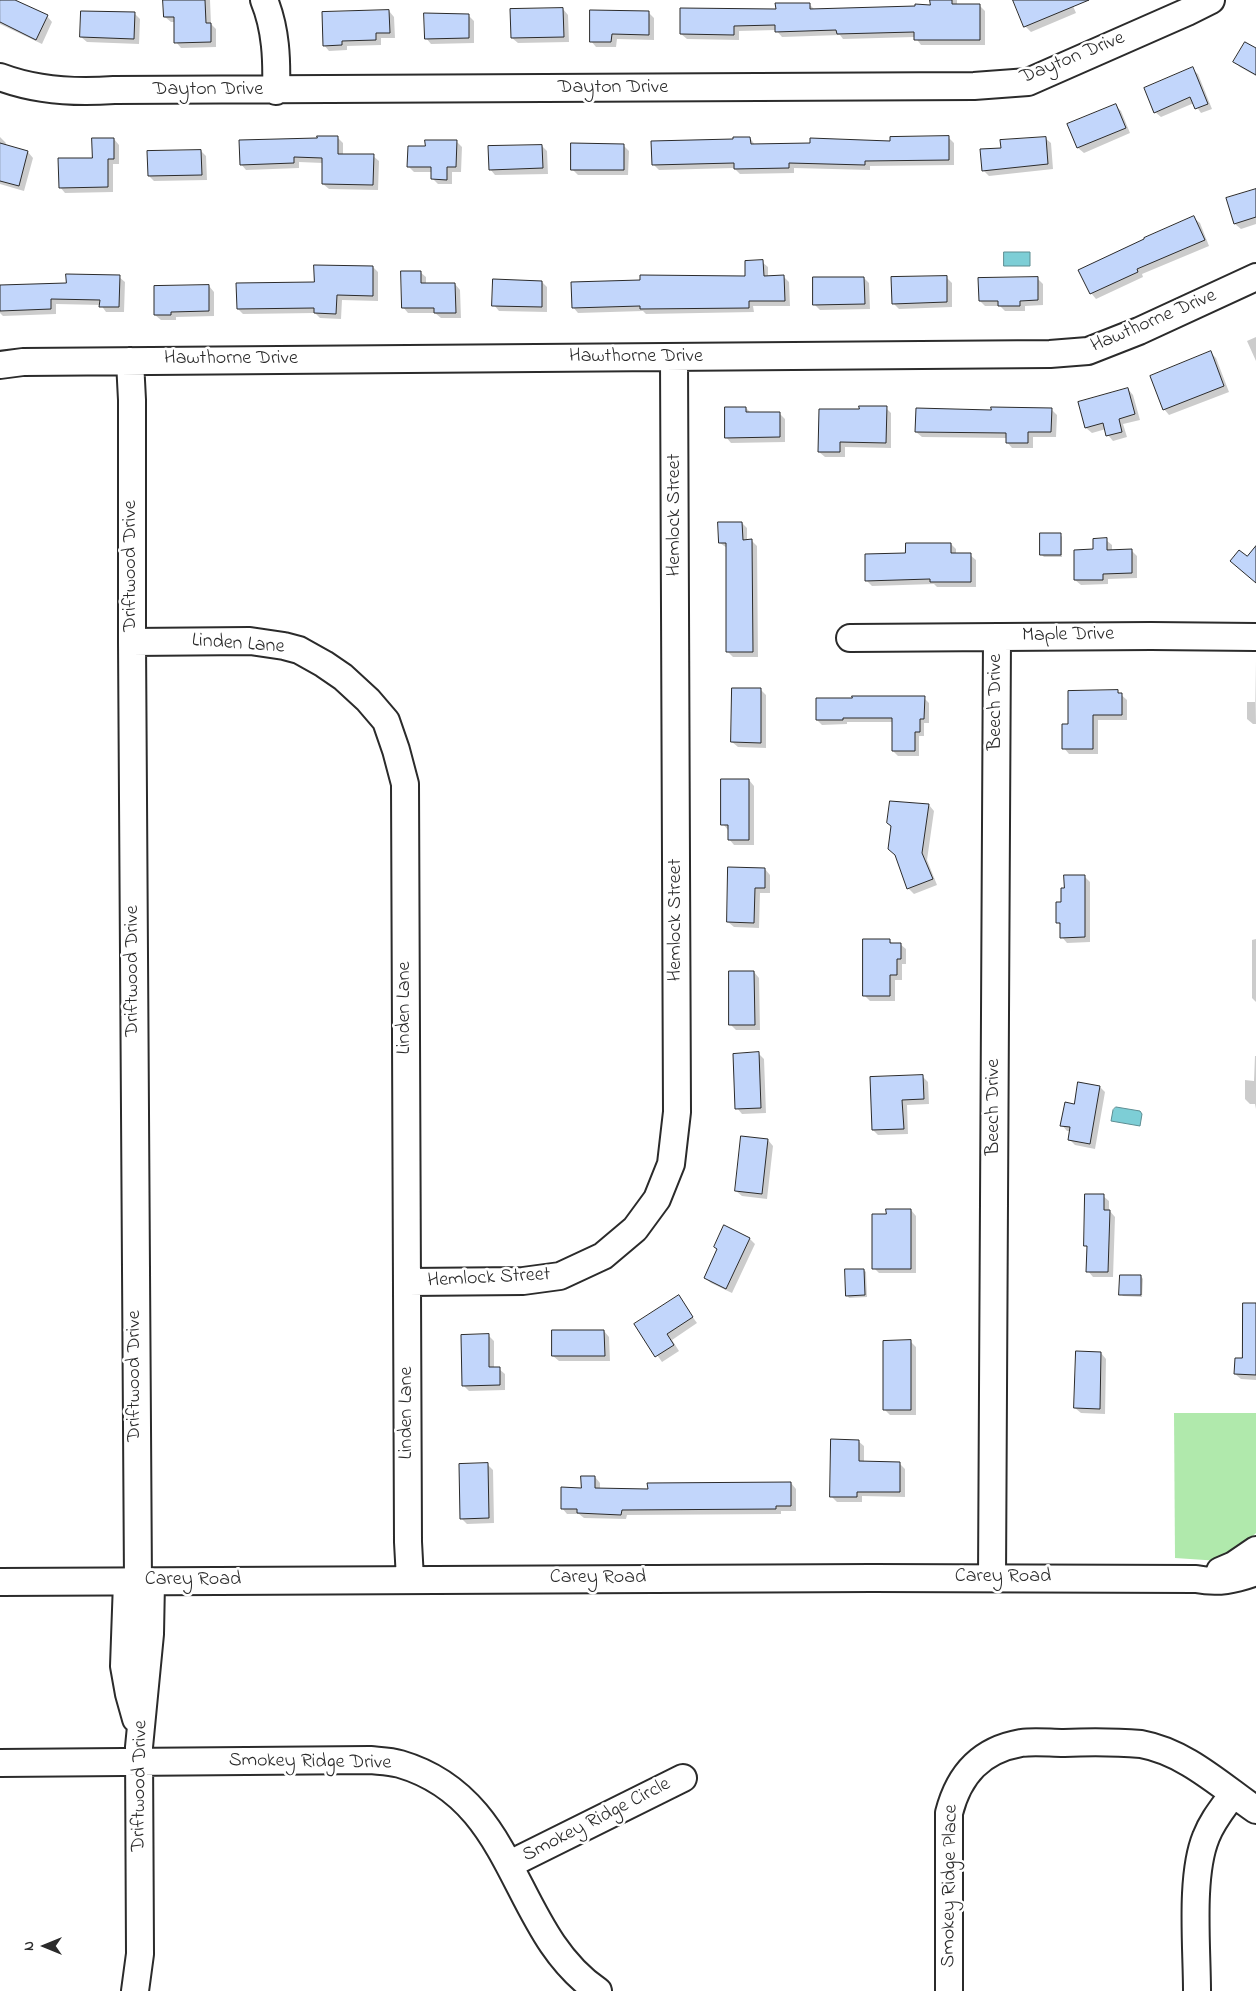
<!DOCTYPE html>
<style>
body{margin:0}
#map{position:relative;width:1256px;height:1991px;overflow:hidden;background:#fff;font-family:"Indie Flower",sans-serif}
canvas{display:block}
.north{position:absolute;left:20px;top:1921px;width:50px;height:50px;-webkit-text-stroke:4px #fff;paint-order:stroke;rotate:270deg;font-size:14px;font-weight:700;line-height:20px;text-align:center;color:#2b2b2b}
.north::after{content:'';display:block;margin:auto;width:18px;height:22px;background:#2b2b2b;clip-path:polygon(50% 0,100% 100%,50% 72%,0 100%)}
</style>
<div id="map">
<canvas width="1256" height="1991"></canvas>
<div class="north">N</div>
</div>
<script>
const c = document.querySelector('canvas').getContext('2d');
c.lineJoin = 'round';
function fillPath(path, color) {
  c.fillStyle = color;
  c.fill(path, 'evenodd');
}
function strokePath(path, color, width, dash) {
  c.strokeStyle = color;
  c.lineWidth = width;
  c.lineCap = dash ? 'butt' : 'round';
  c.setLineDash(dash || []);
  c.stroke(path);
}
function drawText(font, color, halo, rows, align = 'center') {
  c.font = font + ' "Indie Flower",sans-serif';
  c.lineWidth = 5;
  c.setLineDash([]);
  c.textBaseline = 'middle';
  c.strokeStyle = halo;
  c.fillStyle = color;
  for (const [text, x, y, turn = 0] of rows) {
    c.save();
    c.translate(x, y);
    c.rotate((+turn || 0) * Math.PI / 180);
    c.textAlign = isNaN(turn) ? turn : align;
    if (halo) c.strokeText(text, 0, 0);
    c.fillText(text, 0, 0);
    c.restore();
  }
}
const green = new Path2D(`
 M1174 1413H1256V1533L1243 1546 1220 1561 1175 1558Z`);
const water = new Path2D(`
 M1004 252H1030V266H1004Z
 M1116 1107 1140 1111 1142 1114 1140 1126 1111 1121 1113 1110Z`);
const shadow = new Path2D(`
 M0 0H12L47 16 52 22 42 44 0 24Z
 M165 0H210L211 24 216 29V47L181 48 176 42 175 22H171L165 17Z
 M932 0H957V5L980 6 985 11V45H921L915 37 843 39 840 35 782 37 776 30 739 31V40L687 39 681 34 809 4 815 10 931 6Z
 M1022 0H1090L1073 6 1076 13 1031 32 1025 26Z
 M563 9 568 15 569 42 518 43 512 38Z
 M389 11 394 17 395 38H381V45L347 46V50L329 51 324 45Z
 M648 12 654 18V40L617 39 616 47H596L591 41Z
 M134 13 140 19 139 44 87 42 81 37Z
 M468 15 474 21V43L431 44 426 38Z
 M1256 50V76L1240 67 1235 62Z
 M1192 69 1198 74 1212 109 1201 113 1194 103 1161 117 1155 112Z
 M1115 105 1121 111 1130 133 1084 153 1078 148 1069 125Z
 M0 137 6 143 5 146 28 152 33 158 24 191 0 184Z
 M948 137 954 143V165L870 166V170L794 168V173L740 174 734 168 659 170 653 164 750 138 755 145 891 142Z
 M338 138 343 143V155L373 156 379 161 378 190 329 189 323 184V163L299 162V168L246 170 241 164Z
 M1045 138 1051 143 1053 169 989 176 983 170 1002 149Z
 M114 139 119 145V164H113V192L65 193 60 187 94 159Z
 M456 141 462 147 461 172H452V184H438L433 179V172H414L408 166Z
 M623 145 629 151 628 175H578L572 169Z
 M542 146 547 151 548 174 495 175 490 169Z
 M201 151 206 156 207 180 154 181 149 176Z
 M1256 190V224L1241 229 1235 224Z
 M1194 218 1200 223 1209 246 1142 274 1143 277 1096 299 1091 293Z
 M762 262 768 267V277H784L789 282 790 306H753L754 312 646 314 643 311 578 313 573 307 746 277Z
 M373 267 378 272V301L342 300 341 319 320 318 315 313 243 314 238 309 315 283Z
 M420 272 426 277V285L455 284 460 290 461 318H441L435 313H408L403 307Z
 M119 277 125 282 124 312H106L101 305 56 304V314L3 316 0 313V286L67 284Z
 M946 277 952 283V307L899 309 893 303Z
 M864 278 869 283 870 309 820 310 814 304Z
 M1037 278 1043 284V305L1025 306V311H1005L1000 306H985L980 301Z
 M542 282 547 287V312L499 311 494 305Z
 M209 286 214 292V316L176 317V320H161L155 315Z
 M1256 337V361L1247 341Z
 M1211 353 1216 358 1229 392 1169 415 1164 409Z
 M1128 389 1133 395 1140 420 1123 424 1127 437 1113 441 1108 435 1106 429 1092 433 1086 428 1080 403Z
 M746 408 751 413H779L785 419V442L731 443 726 437Z
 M886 408 891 413V448L845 447V457H825L819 452 860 410Z
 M1051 409 1057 415 1056 437H1033V448H1012L1007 442V438L922 437 916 432 992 411Z
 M742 523 747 528V541H752L757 546 758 657H733L728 652 727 548 720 543Z
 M1060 534 1062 537V557H1044L1041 554Z
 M1106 540 1112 545V551L1131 550 1137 556V578L1108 579V584L1081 585 1075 580 1095 551Z
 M951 544 956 549V555H970L976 560V587H937L934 584 872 586 866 580 907 554Z
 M1255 661 1256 724H1253L1247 719V702H1255Z
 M761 690 766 695V748L738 747 732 742Z
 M1118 692 1127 700V720H1098V754H1069L1064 748 1070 726Z
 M924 698 929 703V723H924V736H919V756H898L893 751V722H847V724L822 725 817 720Z
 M749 780 754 786V845H734L729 839 728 830 723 824Z
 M929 805 934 811 927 860 937 885 914 894 908 888Z
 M765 869 770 875V893H760L759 928 734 927 728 922Z
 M1084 876 1090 882V942L1067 943 1062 937 1061 926 1058 922 1065 889Z
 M1256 939V1002L1252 998V940Z
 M890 941 893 944H900L906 949V964H902V980H895V1001H870L864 995Z
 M754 972 759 978 760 1030H736L731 1025Z
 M759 1054 764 1059 766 1113 742 1114 737 1108Z
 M1255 1056H1256V1109L1255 1104H1250L1245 1099V1080L1254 1081Z
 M922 1076 928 1082 929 1104 907 1105 908 1134 878 1135 873 1130Z
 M1100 1087 1105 1092 1095 1149 1075 1145 1069 1139 1071 1131H1067L1062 1125 1075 1106Z
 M768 1140 773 1146 767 1199 742 1196 736 1191Z
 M1103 1196 1109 1201V1210L1115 1217 1113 1277H1093L1088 1271V1248L1086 1246Z
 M911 1210 916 1216V1273H879L874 1268 887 1215Z
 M750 1239 755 1244 732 1293 711 1283 705 1278Z
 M864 1270 866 1272 867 1297 849 1298 847 1295Z
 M1141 1276 1143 1279 1142 1297 1123 1296 1121 1294Z
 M678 1297 697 1323 672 1340 679 1351 662 1362 636 1325Z
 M1256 1327V1380L1241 1379 1235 1374Z
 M604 1331 609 1337 610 1361H559L553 1356Z
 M488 1335 494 1341V1369H499L505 1374V1390L469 1391 463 1385Z
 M911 1342 916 1347V1415H890L884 1409Z
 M1101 1353 1106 1359 1105 1414 1081 1413 1075 1408Z
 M858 1441 864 1446V1463L900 1464 905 1469V1497L862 1496V1502H837L831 1496Z
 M488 1465 493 1470 494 1523 467 1524 461 1518Z
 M595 1477 600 1483V1489L649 1490 791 1483 796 1489V1511H781V1514L627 1515 626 1519 584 1518 579 1514H567L562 1508Z`);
const building = new Path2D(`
 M0 0H15L48 15 36 40 0 22Z
 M163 0H205L206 23H211V42L174 43V17H164Z
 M930 0H952V4H980V40H914V32L837 34 836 30 775 32V25L734 26V35L680 34V8L776 9 775 3H810V9L915 6V4L930 5Z
 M1013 0H1089L1024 27Z
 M563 8 564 37 511 38 510 9Z
 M389 10 390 33H376V40L342 41V45L323 46 322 12Z
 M590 10 649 11V35L612 34 611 42H590Z
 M81 11 135 12 134 39 80 37Z
 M424 13 469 14V38L425 39Z
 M1245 42 1256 48V75L1233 62Z
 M1193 67 1208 104 1195 109 1190 97 1154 113 1144 88Z
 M1116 104 1126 128 1077 148 1067 124Z
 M317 136H338V154H374L373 185 322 184V158L294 157V163L240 165 239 140 317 138Z
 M949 136V160L865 161V165L789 163V168L734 169V163L652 165 651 141 733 139V137H750L751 144 810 143V138L890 141V137Z
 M1046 137 1048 164 982 171 980 149 1001 148 1000 140Z
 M92 138H114V159H108V187L59 188 58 158H92Z
 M425 140H457L456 167H447V180L431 179V167H407L408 146H425Z
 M0 143 28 151 19 186 0 181Z
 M571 143 624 144V170H571Z
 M542 145 543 168 489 170 488 146Z
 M201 150 202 175 148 176 147 151Z
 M1256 189V217L1234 224 1226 198Z
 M1194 216 1205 240 1137 269 1138 272 1090 294 1078 270 1144 239V238Z
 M763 260 764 276 784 275 785 301H749V308L640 309V306L572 308 571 282 640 280V275L745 276V261Z
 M314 265 373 266V296L337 295 336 314 314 313V308L237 309 236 283 314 282Z
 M401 271H421V283H455L456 313H434V308H402Z
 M66 274 120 275 119 307H99L100 300 51 299V309L0 311V285L66 283Z
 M947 276V302L892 304 891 277Z
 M813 277H864L865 304 813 305Z
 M1038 277V300L1020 301V306H998V301H979L978 278Z
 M493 279 542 281V307L492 306Z
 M209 285V311L171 312V315H154V286Z
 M1211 351 1224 386 1163 410 1150 376Z
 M1128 388 1135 414 1119 419 1122 432 1106 436 1103 423 1085 428 1078 402Z
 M859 406H887L886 443 840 442V452H818L819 409H859Z
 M725 407H746V412H780V437L725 438Z
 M991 407 1052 408 1051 432H1028V443H1006V433L915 432 916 408 991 410Z
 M718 522H742L743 540 752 539 753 652H726V543H719Z
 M1040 533H1061V555H1040Z
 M1107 538V550L1132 549V573L1103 574V580H1074V550L1093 549V539Z
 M906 543H951V553H971V582H930V579L865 581V554L905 553Z
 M1256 546V583L1230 561 1239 550 1247 556Z
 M732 688H761V743L731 742Z
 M1118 690V693H1122V715H1093V749H1062V724H1068V691Z
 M852 696H925L924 719H920V732H915V751H892V718H843V720H816V698H852Z
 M721 779H749V840H728V825H721Z
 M890 801 929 804 922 853 933 879 907 889 895 855 888 849 891 826 887 823Z
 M728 867 765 868V888H755L754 923 727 922Z
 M1064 875H1085V937L1060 938V923H1056V902H1061V888H1064Z
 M863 939H890V943H901V959H897V975H890V996H863Z
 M729 971H754L755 1025H729Z
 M759 1052 761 1108 735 1109 733 1054Z
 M923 1075 924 1099 902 1100 904 1129 872 1130 870 1077Z
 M1078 1082 1100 1086 1090 1144 1068 1140 1070 1127 1060 1126 1065 1102 1074 1104Z
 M741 1136 768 1139 762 1194 735 1191Z
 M1085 1194H1104V1210H1110L1108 1272H1086L1087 1246H1084Z
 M886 1209H911V1269H872V1214H886Z
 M724 1225 750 1238 726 1289 704 1278 717 1249 714 1247Z
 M845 1269H864L865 1295 846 1296Z
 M1120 1275H1141V1295H1119Z
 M679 1295 693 1317 667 1334 674 1345 655 1357 634 1324Z
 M1243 1303H1256V1375L1234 1374 1235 1358H1242Z
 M552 1330H604L605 1356H552Z
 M489 1334V1367H500V1385L462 1386 461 1335Z
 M911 1340V1410H883V1341Z
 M1076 1351 1101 1352 1100 1409 1074 1408Z
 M831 1439 859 1440V1461L900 1462V1492H857V1497H830Z
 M488 1463 489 1518 460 1519 459 1464Z
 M581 1476H595V1488L648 1489 647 1483 791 1482V1506H776V1509L622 1510 621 1515 577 1513V1509H561V1487L581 1488Z`);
const minor = new Path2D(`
 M264 0C276 29 277 60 276 91
 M0 77C37 91 75 93 114 90L974 86 1028 82 1187 12 1211 0
 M130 361 132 400V642L138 1582
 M0 365 23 362 1050 354 1088 351 1139 331 1256 277
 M850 638 1151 636 1256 637
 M132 642 250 641 284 646 299 650 324 664 343 677 368 700 386 721 396 750 405 784 408 1542 410 1579
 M408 1282 523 1281 560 1276 603 1256 635 1229 657 1199 671 1164 677 1112 674 358
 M1220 1571 1234 1565 1256 1550
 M992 1578 997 637
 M0 1582 872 1578 1196 1579C1218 1583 1235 1580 1256 1572
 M127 1582 124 1666 129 1694 136 1719
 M0 1763 370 1760C379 1761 390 1761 400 1764 519 1799 510 1931 598 1991
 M510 1864 683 1778
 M135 1991 140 1954 139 1747 150 1634 151 1582
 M949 1991V1813C959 1774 981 1750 1021 1743 1035 1741 1050 1743 1064 1743 1090 1742 1115 1742 1141 1744 1185 1752 1220 1785 1256 1810
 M1197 1991C1197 1947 1190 1876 1206 1837 1212 1821 1223 1808 1233 1794`);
const streetNames = [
 ["Dayton Drive",1073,59,-22],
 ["Dayton Drive",613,89],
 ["Dayton Drive",208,91],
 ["Hawthorne Drive",1154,322,-23],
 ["Hawthorne Drive",636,358],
 ["Hawthorne Drive",231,360],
 ["Hemlock Street",676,515,-90],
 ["Driftwood Drive",132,566,-90],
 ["Maple Drive",1068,636,-1],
 ["Linden Lane",238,645,4],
 ["Beech Drive",997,702,-90],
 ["Hemlock Street",677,920,-90],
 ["Driftwood Drive",134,971,-90],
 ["Linden Lane",406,1008,-90],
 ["Beech Drive",995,1107,-90],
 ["Hemlock Street",489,1279,-3],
 ["Driftwood Drive",136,1376,-90],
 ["Linden Lane",408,1413,-90],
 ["Carey Road",1003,1578],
 ["Carey Road",598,1579],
 ["Carey Road",193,1581],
 ["Smokey Ridge Drive",310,1763,1],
 ["Driftwood Drive",141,1786,-89],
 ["Smokey Ridge Circle",597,1821,-27],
 ["Smokey Ridge Place",951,1886,-89]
];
fillPath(green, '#b0e9ac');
fillPath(water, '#7dced6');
strokePath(water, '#5c8d92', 1);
fillPath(shadow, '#0003');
fillPath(building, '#c2d6fb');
strokePath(building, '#2b2b2b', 1);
strokePath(minor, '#2b2b2b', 30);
strokePath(minor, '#fff', 26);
drawText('20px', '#2b2b2b', '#fff', streetNames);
</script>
